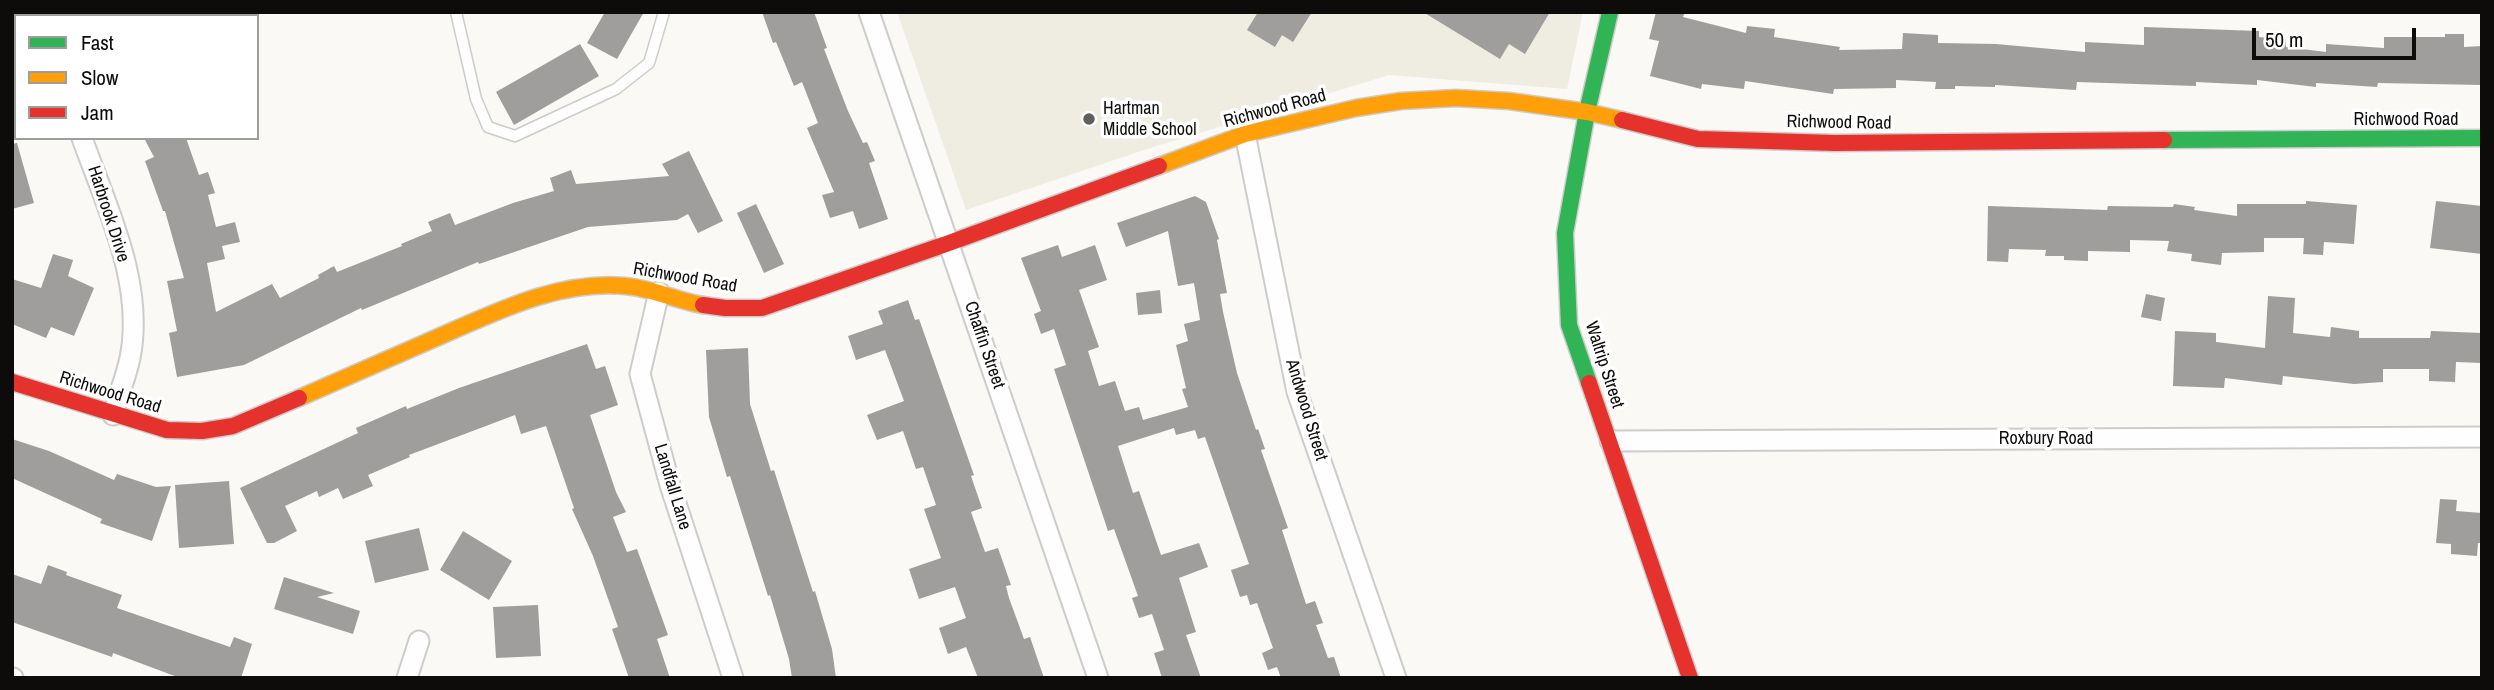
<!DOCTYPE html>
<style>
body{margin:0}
#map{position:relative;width:2494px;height:690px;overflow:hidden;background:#faf9f5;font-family:"Archivo Narrow",sans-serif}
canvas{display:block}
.frame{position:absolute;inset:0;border:14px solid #0d0c0a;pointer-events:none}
.legend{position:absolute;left:14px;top:14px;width:245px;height:126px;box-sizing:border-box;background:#fff;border:2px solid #9e9e9d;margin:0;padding:9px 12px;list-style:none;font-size:21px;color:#0d0c0a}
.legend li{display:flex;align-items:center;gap:14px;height:35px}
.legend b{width:35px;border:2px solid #9e9e9d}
.scale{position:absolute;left:2252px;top:28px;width:164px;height:32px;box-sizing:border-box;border:4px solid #0d0c0a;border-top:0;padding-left:9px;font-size:21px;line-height:24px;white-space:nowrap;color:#0d0c0a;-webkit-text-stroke:5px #fff;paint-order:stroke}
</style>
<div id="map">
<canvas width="2494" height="690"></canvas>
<div class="frame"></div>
<ul class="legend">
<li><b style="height:9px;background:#30b455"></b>Fast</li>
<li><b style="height:9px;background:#ff9f0a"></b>Slow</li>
<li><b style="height:9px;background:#e5322d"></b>Jam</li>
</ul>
<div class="scale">50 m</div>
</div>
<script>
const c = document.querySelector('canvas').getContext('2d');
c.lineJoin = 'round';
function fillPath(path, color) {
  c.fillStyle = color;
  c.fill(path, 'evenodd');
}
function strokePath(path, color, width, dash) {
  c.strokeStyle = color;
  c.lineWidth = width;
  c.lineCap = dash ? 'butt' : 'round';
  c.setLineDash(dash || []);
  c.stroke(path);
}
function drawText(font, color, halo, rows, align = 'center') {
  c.font = font + ' "Archivo Narrow",sans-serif';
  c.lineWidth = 7;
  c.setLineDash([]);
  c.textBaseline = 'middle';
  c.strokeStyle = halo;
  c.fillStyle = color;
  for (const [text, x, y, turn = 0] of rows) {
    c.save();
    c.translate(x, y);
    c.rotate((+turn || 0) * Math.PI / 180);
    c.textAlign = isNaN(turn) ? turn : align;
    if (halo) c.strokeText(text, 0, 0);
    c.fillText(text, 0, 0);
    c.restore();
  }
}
const built = new Path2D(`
 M897 12H1583L1567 89 1389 75 1147 149 966 210Z`);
const building = new Path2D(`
 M605 12H644L617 59 587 43Z
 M762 12H814L827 48 824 49 848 111 863 143 867 142 875 161 869 163 888 219 859 229 853 211 830 218 822 195 834 192 807 128 818 123 802 82 794 86 776 42 773 43Z
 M1258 12H1312L1293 42 1282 35 1275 47 1247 30Z
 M1423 12H1550L1525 54 1509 44 1500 59Z
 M1656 12H1685L1683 17 1746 33 1747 26 1775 29 1774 37 1840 47 1839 50 1902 49 1903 33 1938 35V43L1996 44 2085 52V42L2144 45V27L2259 31V37L2286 40V47L2326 52V44L2384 48V37H2445V34H2464V47L2482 46V85L2378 83 2377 87 2316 83V87L2257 80V85L2196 82V86L2077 82 2076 90 1995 85V87L1955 86V89H1935L1936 82 1896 80V88L1834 89 1833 94 1745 81 1744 89 1702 84 1701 89 1650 76 1659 41 1649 39Z
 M580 44 599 76 514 125 496 92Z
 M144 138H186L199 175 208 172 215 193 208 195 216 227 235 222 240 242 222 246 225 259 207 263 216 312 272 284 280 298 319 278 318 275 334 266 337 272 402 246 401 244 432 231 428 222 450 213 455 225 513 203 554 191 550 178 571 170 576 184 669 176 662 164 689 151 723 221 698 233 688 214 677 220 588 227 479 264 478 262 362 310 361 308 244 365 177 377 169 333 177 331 167 281 184 278 165 211H163L145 161 154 157Z
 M17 143 34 203 12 209V144Z
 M1195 196 1206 202 1219 239 1217 240 1227 293 1220 294 1223 312 1237 373 1256 430 1258 429 1265 449 1261 450 1288 528 1282 530 1306 604 1315 601 1323 623 1316 625 1328 658 1334 657 1341 678H1281L1277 667 1268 670 1262 653 1273 648 1257 603 1250 605 1247 595 1240 597 1231 570 1249 564 1205 437 1198 439 1195 430 1176 435 1174 428 1118 446 1133 493 1139 491 1161 555 1199 543 1208 567 1179 578 1196 632 1186 635 1201 678H1162L1154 653 1164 650 1152 614 1139 618 1132 598 1138 596 1114 529 1108 531 1054 369 1066 365 1054 329 1041 334 1034 314 1041 311 1021 258 1058 245 1062 257 1095 245 1107 280 1079 290 1099 347 1088 351 1099 386 1115 381 1125 411 1139 407 1143 420 1188 407 1182 389 1186 388 1176 345 1188 341 1184 324 1200 320 1194 283 1178 286 1168 231 1126 247 1117 223Z
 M2306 201 2357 205 2354 244 2324 242 2323 255 2303 254 2304 238H2264V252L2222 253 2221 265 2191 261 2192 254 2167 251 2169 241 2130 240V252L2088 251V261L2064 260V256H2045L2046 250 2009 249 2008 262 1987 261 1988 206 2107 210 2108 206 2173 207 2174 204 2195 207 2194 210 2237 216V204H2306Z
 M2436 201 2482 206V254L2430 248Z
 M756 204 784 264 764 273 737 213Z
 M53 254 73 260 68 276 94 288 74 336 51 327 46 338 12 324V279L41 288Z
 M1160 290 1162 313 1138 315 1136 293Z
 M2146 294 2165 298 2161 321 2141 317Z
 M2268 296 2295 298 2293 333 2330 337 2331 327 2359 331V338H2430L2431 331 2482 333V363L2456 362 2455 382 2429 381V369H2383V382L2354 384 2283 376 2282 385 2225 378 2224 388 2173 386 2175 331 2216 333V342L2265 348Z
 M908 300 915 320 919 319 974 475 971 476 982 508 971 512 985 552 998 548 1011 585 1006 586 1009 598 1024 639 1030 637 1044 678H978L966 647 948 654 939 628 966 618 955 587 919 599 909 569 941 558 924 509 936 505 923 467 916 469 903 431 877 440 867 415 904 401 885 350 856 360 848 336 883 324 878 311Z
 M587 344 596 369 605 366 618 405 590 415 616 492 626 512 613 517 627 552 637 549 662 618 668 635 657 639 670 678H629L612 629 618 627 593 556 572 509 574 508 546 426 521 434 515 415 409 455 410 457 368 475 373 486 343 499 338 488 319 497 317 491 285 506 297 531 274 543H267L240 488 358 433 356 428 406 406 407 409 459 388Z
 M748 348 750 404 771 471 774 470 813 592 815 591 832 649 836 678H792L789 659 770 595 768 596 730 476 727 477 709 417 706 350Z
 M12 439 49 451 114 480 117 474 156 487 171 486 152 541 100 523 102 519 12 478Z
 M229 481 234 544 179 548 175 485Z
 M2440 499 2457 500 2456 511 2482 513V543H2478L2477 556 2451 554V544L2436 543Z
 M419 528 429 570 375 583 365 541Z
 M463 531 512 561 489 600 440 570Z
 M48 565 67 572 66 575 122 595 117 608 230 647 234 637 252 644 241 678H180L113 653 112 657 12 622V574L41 584Z
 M284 577 334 593 317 597 360 611 353 634 274 609Z
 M538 605 541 656 496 658 493 607Z`);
const lane = new Path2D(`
 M456 12 476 99 488 127 515 136 616 89 649 63 664 12`);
const street = new Path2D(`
 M37 12 39 16
 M869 12 1098 678
 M1245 134 1297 392 1396 678
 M82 138C106 206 145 283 130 358 126 377 118 396 113 415
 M659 292 640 374 670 485 733 678
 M1610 441 2482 437
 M12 678H13
 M407 678 419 641`);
const fast = new Path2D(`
 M2164 140 2482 138
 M1589 383 1569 325 1565 233 1587 112 1610 12`);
const slow = new Path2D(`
 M1159 166 1245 134 1356 108 1401 101 1456 98 1509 101 1587 112 1622 120
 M299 398C345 378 390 358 436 338 496 312 558 280 625 286 652 288 677 301 703 305`);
const jam = new Path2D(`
 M1622 120 1698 139 1835 143 2164 140
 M703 305 725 308H762L949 243 1159 166
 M12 382 167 430 202 431 233 426 299 398
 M1589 383 1690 678`);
const markers = [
 [1089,119,7,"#605f5c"]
];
const poiNames = [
 ["Hartman",1103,109],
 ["Middle School",1103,130]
];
const streetNames = [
 ["Richwood Road",1275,109,-15],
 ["Richwood Road",2406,120],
 ["Richwood Road",1839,123,1],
 ["Harbrook Drive",108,214,72],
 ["Richwood Road",685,278,10],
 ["Chaffin Street",984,345,71],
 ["Waltrip Street",1604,365,72],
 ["Richwood Road",110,393,17],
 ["Andwood Street",1306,410,73],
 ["Roxbury Road",2046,439],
 ["Landfall Lane",672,487,73]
];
fillPath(built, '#efece2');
fillPath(building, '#a09e9c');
strokePath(lane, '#cdccca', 13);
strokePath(street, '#cdccca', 23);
strokePath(fast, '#cdccca', 19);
strokePath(slow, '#cdccca', 19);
strokePath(jam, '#cdccca', 19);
strokePath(lane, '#fefefe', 10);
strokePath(street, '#fefefe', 19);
strokePath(fast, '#30b455', 16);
strokePath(slow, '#ff9f0a', 16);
strokePath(jam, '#e5322d', 16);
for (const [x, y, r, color] of markers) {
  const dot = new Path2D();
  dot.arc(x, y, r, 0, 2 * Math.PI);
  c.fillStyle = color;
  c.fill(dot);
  strokePath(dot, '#fff', 2.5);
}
drawText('18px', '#0d0c0a', '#fff', poiNames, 'left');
drawText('18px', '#0d0c0a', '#fff', streetNames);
</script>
